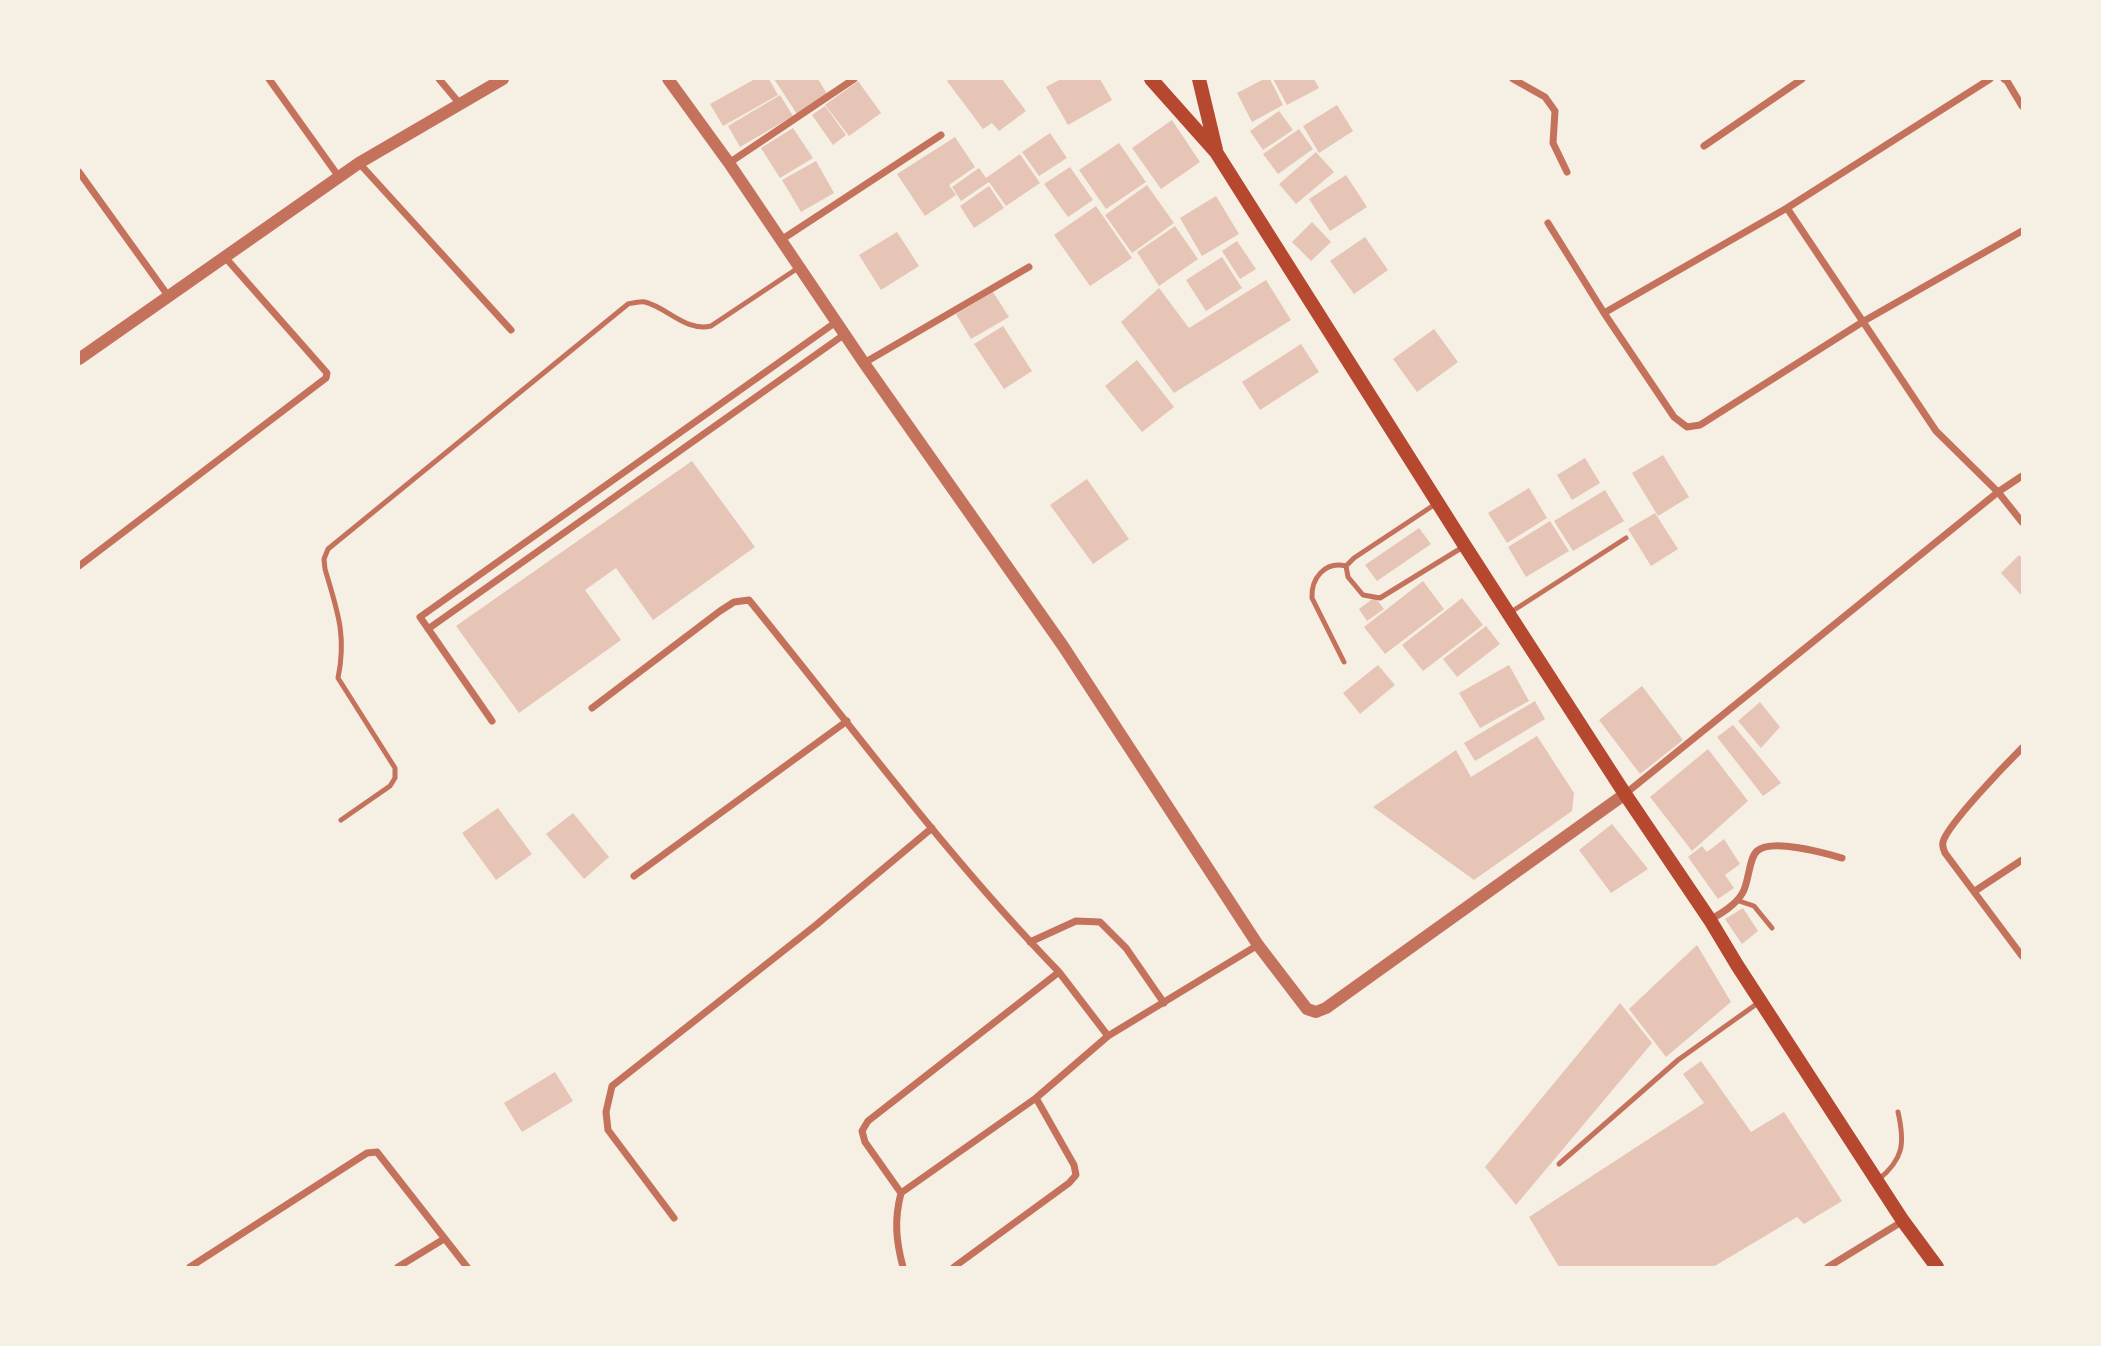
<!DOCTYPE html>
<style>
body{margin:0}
#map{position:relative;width:2101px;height:1346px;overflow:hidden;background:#f6efe4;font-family:"Open Sans",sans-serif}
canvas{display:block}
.frame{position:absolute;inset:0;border:80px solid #f6efe4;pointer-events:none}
</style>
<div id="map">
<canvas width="2101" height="1346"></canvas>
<div class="frame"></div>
</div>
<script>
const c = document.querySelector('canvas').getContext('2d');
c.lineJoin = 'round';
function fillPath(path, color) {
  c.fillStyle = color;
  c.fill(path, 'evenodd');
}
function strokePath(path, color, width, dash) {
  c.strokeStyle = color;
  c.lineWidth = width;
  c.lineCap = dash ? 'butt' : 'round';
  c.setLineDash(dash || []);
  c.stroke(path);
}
const building = new Path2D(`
 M755 79H769L778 95 723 126 710 104Z
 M774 79H818L827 94 797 114Z
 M950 79H1002L1026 111 999 131 992 123 983 129 947 81Z
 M1061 79H1100L1112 100 1068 125 1046 87Z
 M1264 79H1270L1283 105 1252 122 1237 93Z
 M1273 79H1314L1319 88 1287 105Z
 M858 81 881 113 849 136 825 105Z
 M780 95 793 116 740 147 728 126Z
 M1337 105 1353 131 1319 153 1303 126Z
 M825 106 846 135 833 145 812 115Z
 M1279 111 1293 130 1263 150 1250 131Z
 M1172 120 1200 162 1161 189 1132 148Z
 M793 128 813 158 780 178 761 148Z
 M1299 129 1313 149 1278 174 1263 154Z
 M1050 133 1067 158 1039 176 1022 152Z
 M955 137 975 167 949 185 956 195 925 216 897 174Z
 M1119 143 1146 182 1106 209 1079 170Z
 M1316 152 1334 172 1296 204 1279 184Z
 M1020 154 1040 183 1006 206 989 182 961 201 952 187 979 168 986 178Z
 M816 161 834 193 801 212 782 180Z
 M1070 167 1093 200 1068 217 1044 184Z
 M1346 175 1367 207 1330 231 1309 199Z
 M1147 185 1174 223 1132 253 1105 215Z
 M989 186 1004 208 974 228 960 206Z
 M1216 196 1239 234 1202 256 1180 218Z
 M1096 206 1132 258 1090 286 1054 235Z
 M1312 222 1331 242 1311 261 1292 242Z
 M1175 226 1198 259 1159 286 1137 252Z
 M897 232 919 266 881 290 859 255Z
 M1365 237 1388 270 1354 294 1330 261Z
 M1237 241 1256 269 1240 279 1222 251Z
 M1222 257 1242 288 1206 311 1186 280Z
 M1266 280 1291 320 1174 393 1121 322 1159 288 1189 328Z
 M993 292 1009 317 971 339 956 314Z
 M1003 326 1032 371 1004 389 974 344Z
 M1434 329 1458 362 1417 392 1393 359Z
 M1301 344 1319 372 1260 410 1242 382Z
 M1137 360 1174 407 1142 432 1105 386Z
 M1663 455 1689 497 1658 516 1632 473Z
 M1585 458 1600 483 1572 500 1557 475Z
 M692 461 755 547 653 620 616 568 585 590 621 640 519 713 456 626Z
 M1087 479 1129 539 1093 564 1050 505Z
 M1529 488 1547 518 1507 543 1488 513Z
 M1605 490 1624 521 1573 551 1554 521Z
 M1655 513 1678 549 1651 566 1628 529Z
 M1550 521 1569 551 1526 577 1508 547Z
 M1419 528 1431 544 1377 581 1365 565Z
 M2019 555 2022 558V596L2001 573Z
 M1423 581 1444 609 1385 654 1364 627Z
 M1375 597 1384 609 1367 621 1359 609Z
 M1462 598 1483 625 1423 671 1402 645Z
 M1486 626 1500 644 1457 677 1443 659Z
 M1378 665 1395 685 1360 714 1343 693Z
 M1509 665 1529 701 1480 728 1459 693Z
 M1642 686 1683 740 1640 774 1599 720Z
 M1535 701 1545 719 1475 761 1464 743Z
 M1760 702 1780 727 1761 748 1738 721Z
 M1733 725 1781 783 1763 796 1717 737Z
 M1537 736 1574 793 1572 811 1474 880 1373 807 1456 750 1471 777Z
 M1708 749 1748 801 1692 851 1650 797Z
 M498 808 532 854 496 880 462 833Z
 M573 813 609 857 584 879 546 834Z
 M1612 824 1648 869 1611 893 1579 850Z
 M1724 839 1740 864 1725 875 1734 888 1718 899 1688 857 1702 846 1707 852Z
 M1743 908 1758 931 1742 944 1725 919Z
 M1697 945 1731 1002 1666 1057 1629 1009Z
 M1620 1003 1652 1043 1516 1205 1485 1167Z
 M1701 1061 1751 1132 1784 1112 1842 1201 1804 1224 1797 1217 1713 1267H1559L1529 1217 1704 1103 1683 1074Z
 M555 1072 573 1101 522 1132 504 1103Z`);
const service = new Path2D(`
 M1437 503 1354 558 1346 566 1348 577 1363 595 1380 598 1463 547
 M1511 612 1626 538
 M1344 662 1312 598C1311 578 1325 561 1346 566
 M341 820 390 786 395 778V768L338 678C347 635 337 610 325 569L324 559 328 549 628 304C633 303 640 301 645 302 668 308 686 332 711 326L798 268
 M1736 900 1754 906 1772 928
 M1559 1164 1678 1060 1758 1003
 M1878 1180C1904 1159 1905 1143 1898 1112`);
const minor = new Path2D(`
 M269 79 339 177
 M439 79 460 104
 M1513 79 1545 97 1555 111 1553 143 1567 172
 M2004 79 2007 81 2022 106
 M1704 146 1802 79
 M359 163 511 330
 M729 163 854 79
 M79 172 169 297
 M1787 208 1936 431 1998 492 2022 522
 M1548 223 1604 313 1674 417 1687 427 1700 425 1864 321 2022 231
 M781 240 941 135
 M1604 313 1787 208 1990 79
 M864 363 1029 267
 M79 566 326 378 327 373 224 256
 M428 629 845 334
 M592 708 720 611 734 602 749 600C851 725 947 857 1059 972L868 1121 862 1131 865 1142 901 1193C894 1220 896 1241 903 1267
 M492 721 420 617 836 322
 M2022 748C2007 763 1947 825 1943 842 1942 846 1943 848 1945 853L2022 956
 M1625 794 1998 492 2022 476
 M634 876 847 721
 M1975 891 2022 860
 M1710 920C1722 913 1737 904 1743 892 1749 881 1749 858 1757 851 1772 838 1824 853 1842 858
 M1030 942 1076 921 1100 922 1126 948 1164 1003
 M1059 972 1108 1036
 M901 1193 1036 1098 1108 1036 1258 945
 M674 1218 608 1130 606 1112 612 1086 816 925 932 828
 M190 1267 367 1153 377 1152 467 1267
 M398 1267 444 1239
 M954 1267 1069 1183 1076 1175 1074 1165 1036 1098
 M1828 1267 1903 1221`);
const tertiary = new Path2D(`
 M668 79 729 163 864 363 1063 646 1258 945 1307 1009 1316 1012 1326 1008 1625 794
 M79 359 359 163 503 79`);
const secondary = new Path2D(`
 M1151 79 1216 152 1465 546 1625 794 1710 920 1737 965 1903 1221 1937 1267
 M1199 79 1216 150`);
fillPath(building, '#e6c5b7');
strokePath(service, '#c5725c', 5);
strokePath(minor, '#c5725c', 7);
strokePath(tertiary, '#c5725c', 12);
strokePath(secondary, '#b5482f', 14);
</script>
